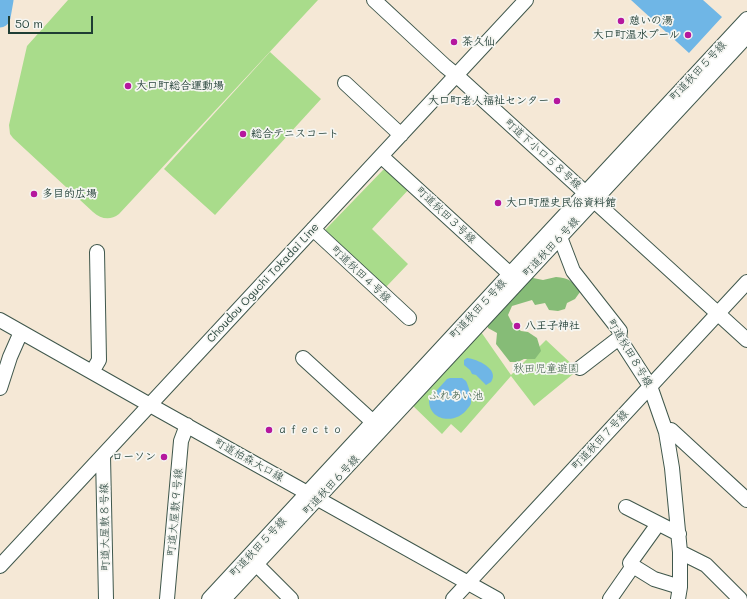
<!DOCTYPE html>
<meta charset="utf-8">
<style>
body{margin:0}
#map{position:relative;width:747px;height:599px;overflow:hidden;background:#f5e8d6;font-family:Mali,sans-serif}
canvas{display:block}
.scale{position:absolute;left:8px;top:16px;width:85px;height:18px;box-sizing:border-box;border:2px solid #1f3d34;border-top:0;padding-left:5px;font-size:12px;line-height:14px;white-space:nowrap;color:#1f3d34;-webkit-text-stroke:3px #f6f6f2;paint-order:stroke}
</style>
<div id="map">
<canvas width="747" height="599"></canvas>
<div class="scale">50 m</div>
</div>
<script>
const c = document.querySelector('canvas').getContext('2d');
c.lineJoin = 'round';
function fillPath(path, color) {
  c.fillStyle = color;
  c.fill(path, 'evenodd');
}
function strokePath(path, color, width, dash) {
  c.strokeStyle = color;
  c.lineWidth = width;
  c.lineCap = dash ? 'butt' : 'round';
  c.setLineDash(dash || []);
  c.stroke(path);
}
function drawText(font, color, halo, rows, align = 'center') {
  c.font = font + ' Mali,"Klee One",sans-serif';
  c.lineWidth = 3.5;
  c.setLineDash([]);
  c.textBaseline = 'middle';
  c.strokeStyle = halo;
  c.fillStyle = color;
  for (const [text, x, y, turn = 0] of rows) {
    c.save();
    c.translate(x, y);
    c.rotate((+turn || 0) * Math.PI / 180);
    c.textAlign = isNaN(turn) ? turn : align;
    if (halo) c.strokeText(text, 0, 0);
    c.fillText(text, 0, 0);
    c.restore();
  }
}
const green = new Path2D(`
 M68 0H318L119 214C110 221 101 219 93 212L13 138 10 134 9 125 27 46Z
 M270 52 321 99 215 215 164 169Z
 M383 170H390L410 188 372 229 408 264 386 287 325 230Z
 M479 329 511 375 546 340 578 370 534 406 511 376 461 433 451 424 442 434 410 403Z`);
const forest = new Path2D(`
 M556 277C569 278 573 281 580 292L575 299 567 303 565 309 558 311 549 310 545 303 535 305 532 300 512 306 508 315 512 323 521 331 528 332 537 338 541 351 535 359H524L518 362H510L496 344 497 333 488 328 487 318 521 278H533L543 280Z`);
const water = new Path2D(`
 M631 0H703L722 17 689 53Z
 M467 358C477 359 500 369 491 382L486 385 476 375 472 374 470 370 464 365V360Z
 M450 378H462L466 381C468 385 472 397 471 402 471 404 470 406 468 408 457 425 428 422 429 399L447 379Z`);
const river = new Path2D(`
 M0 17 3 0`);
const minor = new Path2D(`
 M374 0 445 66 456 75 747 340
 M345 83 401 135
 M381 156 510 274
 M313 229 409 318
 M560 237 573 271 620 331 619 338 650 386 666 432 672 468 680 552V587L678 599
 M0 320 150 405 497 599
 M303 358 373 422
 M580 368 619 338
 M92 372 99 360 97 252
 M0 388 10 357 21 332
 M666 432 671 430 747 500
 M103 456 106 599
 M626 507 679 534
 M680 552 706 565 740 599
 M256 564 291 599
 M0 566 526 0
 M633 566 630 563 658 524
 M167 599 181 441 187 425
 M209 599 510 274 747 19
 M224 599 747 36
 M453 599 747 282
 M610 599 633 566 654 579 680 587`);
const markers = [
 [621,21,4,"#b5179e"],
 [688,35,4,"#b5179e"],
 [454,42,4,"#b5179e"],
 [128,86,4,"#b5179e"],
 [557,101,4,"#b5179e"],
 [243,134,4,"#b5179e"],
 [34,194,4,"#b5179e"],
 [498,203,4,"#b5179e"],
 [517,326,4,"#b5179e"],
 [269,430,4,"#b5179e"],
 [164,457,4,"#b5179e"]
];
const poiNames = [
 ["憩いの湯",629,21],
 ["大口町温水プール",680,35,"right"],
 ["茶久仙",462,42],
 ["大口町総合運動場",136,86],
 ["大口町老人福祉センター",549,101,"right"],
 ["総合テニスコート",251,134],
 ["多目的広場",42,194],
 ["大口町歴史民俗資料館",506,203],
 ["八王子神社",525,326],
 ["ａｆｅｃｔｏ",277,430],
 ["ローソン",156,457,"right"]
];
const streetNames = [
 ["町道秋田５号線",698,71,-47],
 ["町道下小口５８号線",543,154,42],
 ["町道秋田３号線",446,215,43],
 ["町道秋田６号線",551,247,-47],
 ["町道秋田４号線",361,274,43],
 ["Choudou Oguchi Tokadai Line",263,283,-47],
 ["町道秋田５号線",478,309,-47],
 ["町道秋田８号線",630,353,59],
 ["町道秋田７号線",600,440,-47],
 ["町道柏森大口線",249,460,29],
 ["町道秋田６号線",331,485,-47],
 ["町道大屋敷９号線",175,512,-85],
 ["町道大屋敷８号線",105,527,-91],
 ["町道秋田５号線",258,547,-47]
];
const parkNames = [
 ["秋田児童遊園",546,369],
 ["ふれあい池",456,396]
];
fillPath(green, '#a9dc8b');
fillPath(forest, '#86bc77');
fillPath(water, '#6fb6e6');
strokePath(river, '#6fb6e6', 21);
strokePath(minor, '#3f574c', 16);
strokePath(minor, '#fff', 14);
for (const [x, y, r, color] of markers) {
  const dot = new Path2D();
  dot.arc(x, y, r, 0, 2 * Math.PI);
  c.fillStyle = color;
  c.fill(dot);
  strokePath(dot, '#f6f6f2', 1.5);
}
drawText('bold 11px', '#1f3d34', '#f6f6f2', poiNames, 'left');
drawText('11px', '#1f3d34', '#f6f6f2', streetNames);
drawText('11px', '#3b5d45', '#f6f6f2', parkNames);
</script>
